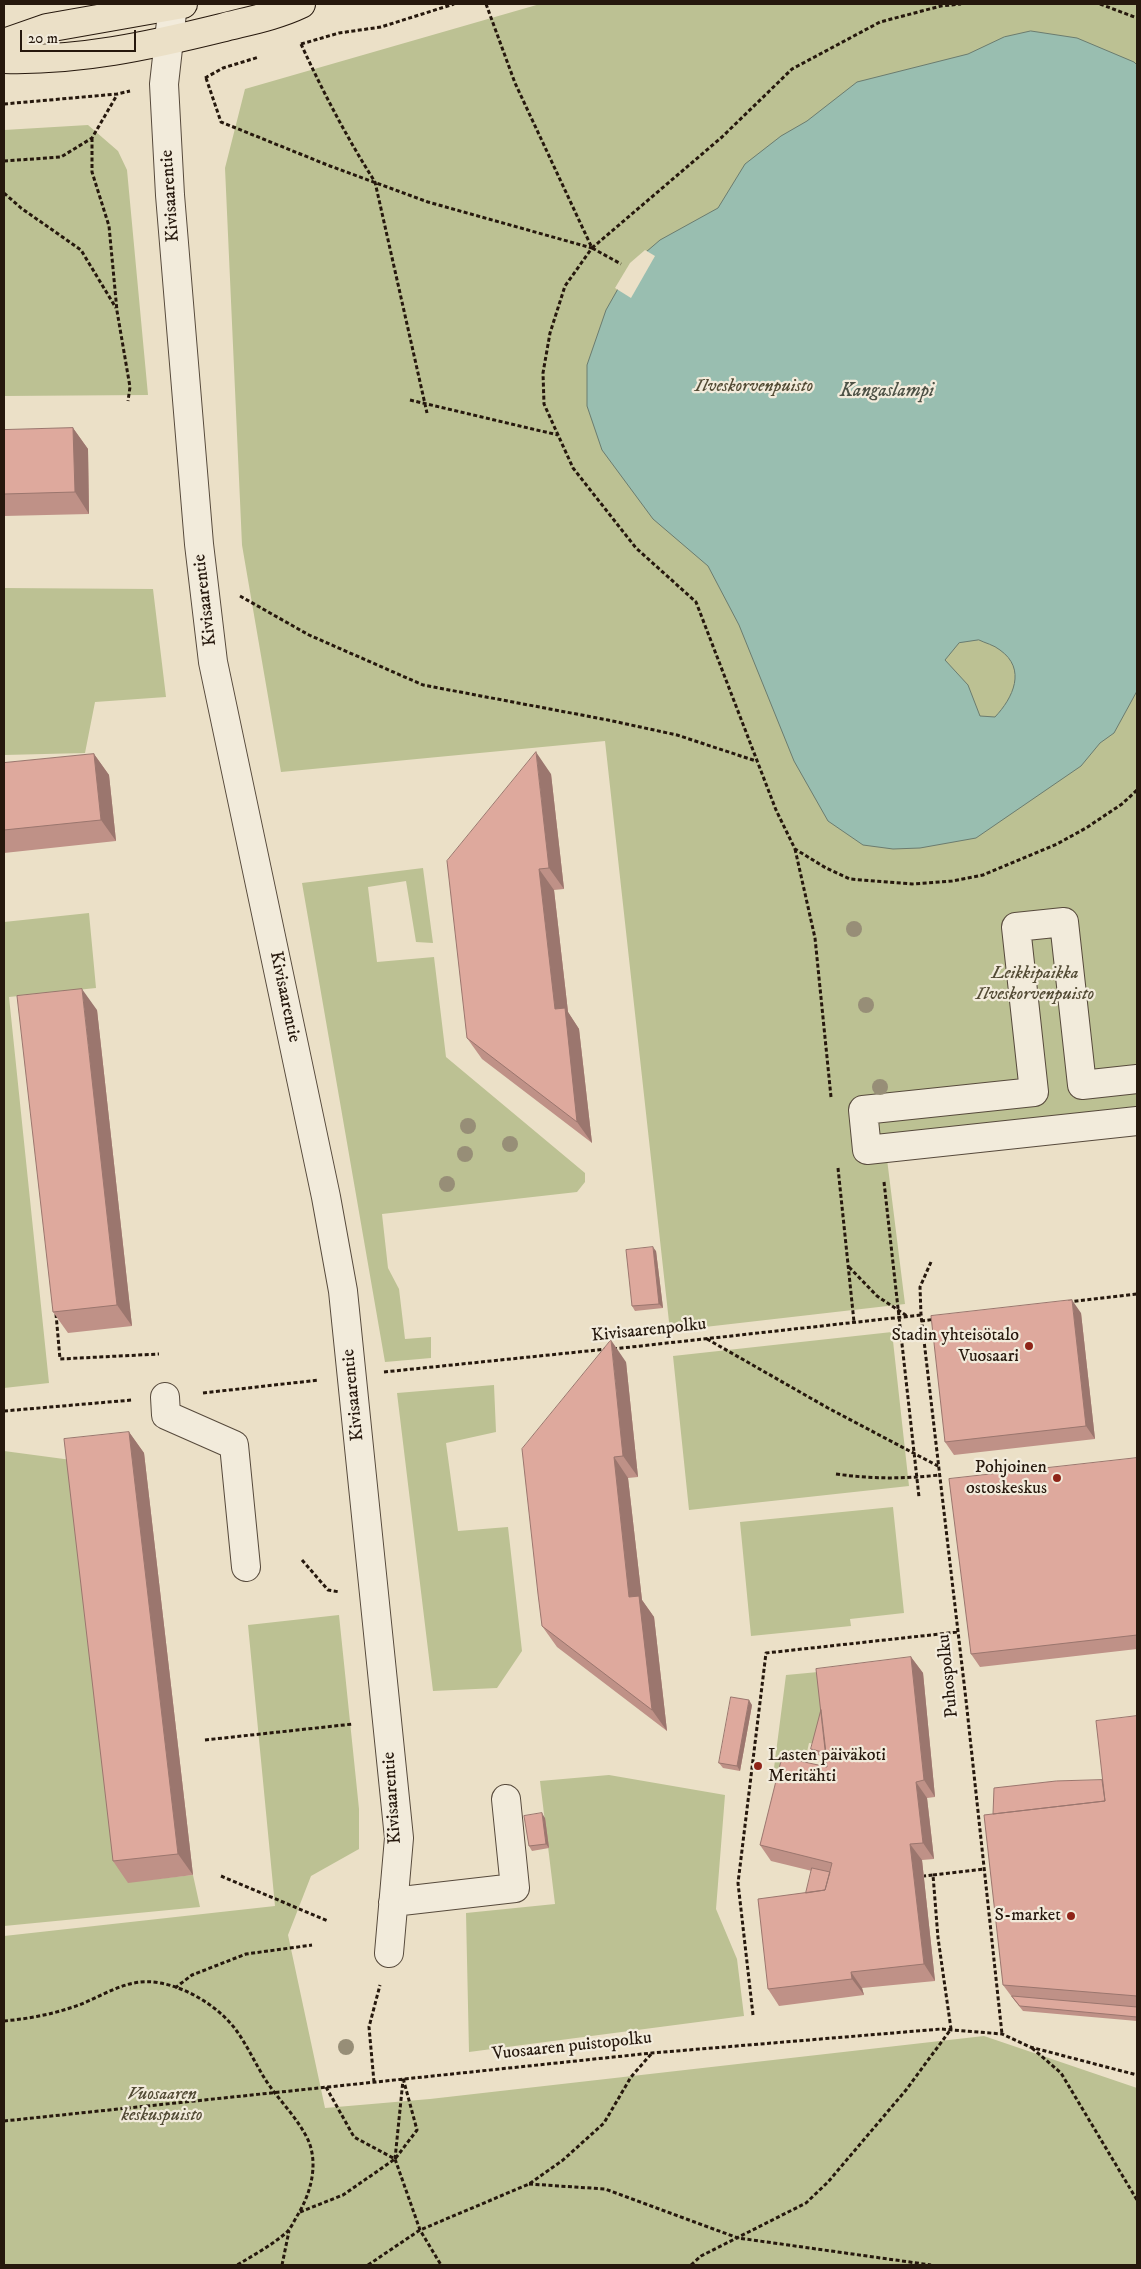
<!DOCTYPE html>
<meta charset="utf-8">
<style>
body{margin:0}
#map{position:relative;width:1141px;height:2269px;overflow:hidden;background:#ebe0c7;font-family:"IM FELL DW Pica",serif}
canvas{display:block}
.frame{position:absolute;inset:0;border:5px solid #26180d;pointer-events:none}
.scale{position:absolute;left:20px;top:30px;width:116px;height:22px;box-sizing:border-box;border:2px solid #26180d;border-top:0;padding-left:6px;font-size:15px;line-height:18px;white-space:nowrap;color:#26180d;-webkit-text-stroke:4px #f2ebdb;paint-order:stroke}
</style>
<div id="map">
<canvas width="1141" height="2269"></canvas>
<div class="frame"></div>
<div class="scale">20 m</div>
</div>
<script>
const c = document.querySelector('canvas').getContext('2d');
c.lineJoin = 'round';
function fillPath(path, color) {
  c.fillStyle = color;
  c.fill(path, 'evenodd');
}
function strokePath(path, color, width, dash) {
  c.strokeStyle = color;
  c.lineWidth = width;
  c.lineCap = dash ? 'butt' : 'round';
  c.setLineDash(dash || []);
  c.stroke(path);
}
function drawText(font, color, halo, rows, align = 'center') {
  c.font = font + ' "IM FELL DW Pica",serif';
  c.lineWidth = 4.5;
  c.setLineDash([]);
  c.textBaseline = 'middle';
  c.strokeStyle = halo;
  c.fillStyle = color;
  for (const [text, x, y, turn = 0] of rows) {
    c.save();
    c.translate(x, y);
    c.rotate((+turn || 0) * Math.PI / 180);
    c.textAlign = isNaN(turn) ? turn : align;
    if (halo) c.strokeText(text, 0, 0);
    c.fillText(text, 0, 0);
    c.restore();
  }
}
const green = new Path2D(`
 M540 4H1137V1128L886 1151 905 1304 670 1331 605 741 281 772 242 545 225 168 245 89Z
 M88 125 118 151 127 170 148 395 4 396V130Z
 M4 588 153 589 166 697 95 702 85 753 4 755Z
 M423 868 433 943 416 942 406 881 368 887 377 962 434 957 446 1057 585 1173V1182L577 1192 382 1214 388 1268 399 1289 405 1339 431 1337V1358L385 1362 302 883Z
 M89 913 96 988 9 997 49 1383 4 1388V922Z
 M892 1332 909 1486 689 1510 673 1356Z
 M494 1385 496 1432 446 1443 458 1531 508 1527 522 1651 497 1688 433 1691 397 1393Z
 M4 1451 79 1461 128 1882 193 1875 200 1907 4 1926Z
 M893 1507 904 1613 850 1619 851 1626 751 1636 740 1522Z
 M339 1615 359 1809V1849L311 1876 288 1935 325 2108 430 2099 984 2036 1137 2088V2265H4V1936L275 1906 248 1625Z
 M829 1671 817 1744 809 1743 802 1775 774 1768 786 1675Z
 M609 1775 725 1795 716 1909 737 1959 744 2016 469 2052 466 1913 555 1904 540 1781Z`);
const water = new Path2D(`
 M1031 31 1077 38 1134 62 1137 65V691L1114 733 1100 743 1081 766 976 838 920 848 893 849 863 845 828 821 794 761 739 625 708 566 653 519 602 450 587 406V365L606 310 632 264 660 240 718 208 745 164 781 136 807 121 857 82 968 54 1004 37ZM979 640C985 643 994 645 1000 650 1027 669 1013 698 995 717L980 716 968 685 945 660 959 643Z`);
const pier = new Path2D(`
 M645 250 655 256 631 298 615 288 630 263Z`);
const path = new Path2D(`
 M486 4 515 83 592 248 621 264
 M1100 4 1137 18
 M301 44 339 33 381 27 454 4
 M301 44C323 92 347 138 375 182L427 413
 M205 78 223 68 259 57
 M206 78 221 122 330 166 428 202 592 248 565 286 550 333 543 373 544 404 573 468 636 548 696 602 776 810 795 849 826 868 850 879 912 884 952 881 983 875 1057 844 1086 828 1122 804 1137 790
 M4 104 117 94 130 91
 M92 138V172L109 226 117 311 130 387 128 401
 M4 161 61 157 92 138 117 95
 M4 193 21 208 81 250 116 308
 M592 248 722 137 792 69 880 22 941 6 961 4
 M410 400 558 435
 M240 596 309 635 423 685 608 720 677 735 756 761
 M795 849 815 938 831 1097
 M838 1168 854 1322
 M884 1182 919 1497
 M931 1262 920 1287 921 1315 966 1700 1002 2034
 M849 1267 877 1296 907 1316
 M1068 1302 1137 1294
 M56 1314 60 1359 159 1354
 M921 1321 936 1319
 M707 1339 828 1408 938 1466
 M613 1349 921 1315
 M384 1372 607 1349
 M203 1393 319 1380
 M4 1411 132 1400
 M836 1474C871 1479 904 1479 939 1475
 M302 1560 328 1590 340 1592
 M205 1740 353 1724
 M933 1875 984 1869
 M221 1876 328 1921
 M175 1988 192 1975 246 1954 312 1945
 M753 2015 738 1883 766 1653 958 1632
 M4 2021C26 2019 49 2015 70 2008 101 1999 125 1976 160 1983 188 1988 219 2007 236 2030 247 2045 255 2063 265 2079 277 2098 294 2114 305 2134 320 2159 312 2192 297 2216 294 2221 291 2228 287 2232 272 2245 254 2255 237 2265
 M1032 2048 1061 2073 1137 2200
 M374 2082 369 2027 380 1985
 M326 2087 354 2137 395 2159 420 2230 441 2265
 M4 2121 652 2053 941 2029 1002 2034 1030 2047 1137 2075
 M395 2159 403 2080
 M529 2184 605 2189 738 2238 931 2265
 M300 2212 343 2195 395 2159 417 2130 403 2078
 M282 2265 289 2231
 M368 2265 420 2230 529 2184 563 2160 604 2123 631 2077 652 2053
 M691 2265 701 2256 806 2203 828 2182 906 2090 951 2029 938 1938 933 1875 924 1876`);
const minor = new Path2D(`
 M173 4 164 84 170 195 199 544 213 662 326 1197 343 1291 399 1838 389 1953
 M1137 1079 1082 1085 1064 922 1016 927 1034 1092 863 1110 867 1150 1137 1121
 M165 1397 166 1415 234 1445 246 1567
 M393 1902 515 1888 506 1799`);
const major = new Path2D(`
 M4 43 47 28 183 4
 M4 59C79 61 148 46 221 28 248 21 276 16 301 4`);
const trees = [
 [854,929],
 [866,1005],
 [880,1087],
 [468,1126],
 [510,1144],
 [465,1154],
 [447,1184],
 [346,2047]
];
const wall = new Path2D(`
 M73 428 88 449 89 514 4 516V430Z
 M94 754 109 775 116 841 4 853V763Z
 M551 774 564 889 554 890 568 1012 579 1029 592 1143 482 1059 467 1038Z
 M97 1010 132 1326 68 1333 53 1312Z
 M656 1251 663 1308 635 1311 632 1306Z
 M1081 1313 1095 1439 954 1455 945 1442Z
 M626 1362 638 1477 628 1478 642 1600 654 1617 667 1731 557 1647 542 1626Z
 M129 1432 144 1453 193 1875 128 1883 113 1861Z
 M1137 1458V1649L980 1667 971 1654Z
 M911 1657 923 1673 935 1797 927 1798 934 1859 922 1860 935 1981 862 1988 864 1995 779 2006 768 1989 806 1893 812 1871 771 1861 760 1845 827 1767 826 1757 814 1754 811 1749Z
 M752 1705 740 1771 723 1768 719 1763Z
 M1137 1716V2021L1023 2011 1015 2001 1003 1985 993 1814 1102 1780Z
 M545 1818 549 1848 532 1851 529 1846Z`);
const shadedWall = new Path2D(`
 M73 428 88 449 89 514 75 492Z
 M536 752 551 774 564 889 549 868Z
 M94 754 109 775 116 841 101 820Z
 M539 869 554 890 568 1012 579 1029 592 1143 577 1122 555 1009Z
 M82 989 97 1010 132 1326 117 1305Z
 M653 1247 656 1251 663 1308 659 1304Z
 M1072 1300 1081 1313 1095 1439 1086 1426Z
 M611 1340 626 1362 638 1477 623 1456Z
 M129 1432 144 1453 193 1875 178 1854Z
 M614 1457 628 1478 642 1600 654 1617 667 1731 652 1710 629 1597Z
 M911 1657 923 1673 935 1797 924 1780Z
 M749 1700 752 1705 740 1771 737 1766Z
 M916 1782 927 1798 934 1859 923 1843Z
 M542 1813 545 1818 549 1848 546 1844Z
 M910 1844 922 1860 935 1981 924 1964Z
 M851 1972 862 1988 864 1995 852 1979Z`);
const building = new Path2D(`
 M73 428 75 492 4 494V430Z
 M536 752 549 868 539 869 555 1009 565 1008 577 1122 467 1038 447 861Z
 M94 754 101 820 4 830V763Z
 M82 989 117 1305 53 1312 17 996Z
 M653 1247 659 1304 632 1306 626 1250Z
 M1072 1300 1086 1426 945 1442 931 1316Z
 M611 1340 623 1456 614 1457 629 1597 639 1596 652 1710 542 1626 538 1594 522 1449Z
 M129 1432 178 1854 113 1861 64 1439Z
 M1137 1458V1635L971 1654 949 1479Z
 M911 1657 924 1780 916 1782 923 1843 910 1844 924 1964 851 1972 852 1979 768 1989 758 1899 825 1890 832 1863 760 1845 782 1757 827 1767 816 1669Z
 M731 1697 749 1700 737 1766 719 1763Z
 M821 1710 826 1753 811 1749Z
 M1137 1716V1996L1003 1985 984 1815 1105 1801 1096 1721Z
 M1102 1780 1105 1801 993 1814 994 1788 1056 1781Z
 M542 1813 546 1844 529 1846 524 1816Z
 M812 1868 830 1872 825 1890 806 1893Z
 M1012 1996 1137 2007V2017L1020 2006Z`);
const markers = [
 [1029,1346,5,"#8f2418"],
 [1057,1478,5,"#8f2418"],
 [758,1766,5,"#8f2418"],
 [1071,1916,5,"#8f2418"]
];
const streetNames = [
 ["Kivisaarentie",171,196,-94],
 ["Kivisaarentie",206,600,-97],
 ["Kivisaarentie",284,997,78],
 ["Kivisaarenpolku",649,1331,-6],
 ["Kivisaarentie",354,1395,-96],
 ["Puhospolku",949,1676,-96],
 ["Kivisaarentie",393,1798,-94],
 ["Vuosaaren puistopolku",572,2047,-6]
];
const parkNames = [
 ["Ilveskorvenpuisto",754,387],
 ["Leikkipaikka",1035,974],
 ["Ilveskorvenpuisto",1035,995],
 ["Vuosaaren",162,2095],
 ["keskuspuisto",162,2116]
];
const poiNames = [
 ["Stadin yhteisötalo",1019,1336],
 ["Vuosaari",1019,1357],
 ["Pohjoinen",1047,1468],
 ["ostoskeskus",1047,1489],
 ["Lasten päiväkoti",768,1756,"left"],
 ["Meritähti",768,1777,"left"],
 ["S-market",1061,1916]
];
const waterNames = [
 ["Kangaslampi",887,392]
];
fillPath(green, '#bcc193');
fillPath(water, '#99beb0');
strokePath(water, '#6b7c6f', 1);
fillPath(pier, '#ebe0c7');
strokePath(minor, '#574a3c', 30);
strokePath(major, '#26180d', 30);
strokePath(path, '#26180d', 3, [4, 2.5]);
strokePath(minor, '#f2ebdb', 28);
strokePath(major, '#ebe0c7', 28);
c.fillStyle = '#978e77';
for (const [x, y] of trees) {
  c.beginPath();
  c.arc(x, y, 8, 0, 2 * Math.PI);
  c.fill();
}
fillPath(wall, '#bf9187');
fillPath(shadedWall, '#9b766e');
fillPath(building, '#dea99d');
strokePath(building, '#9b766e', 1);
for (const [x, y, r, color] of markers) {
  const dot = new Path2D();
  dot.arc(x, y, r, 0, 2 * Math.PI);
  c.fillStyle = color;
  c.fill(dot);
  strokePath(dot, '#f2ebdb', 2);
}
drawText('18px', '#26180d', '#f2ebdb', streetNames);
drawText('italic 18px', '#534b35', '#f2ebdb', parkNames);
drawText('18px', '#26180d', '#f2ebdb', poiNames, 'right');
drawText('italic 19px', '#4e5246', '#f2ebdb', waterNames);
</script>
